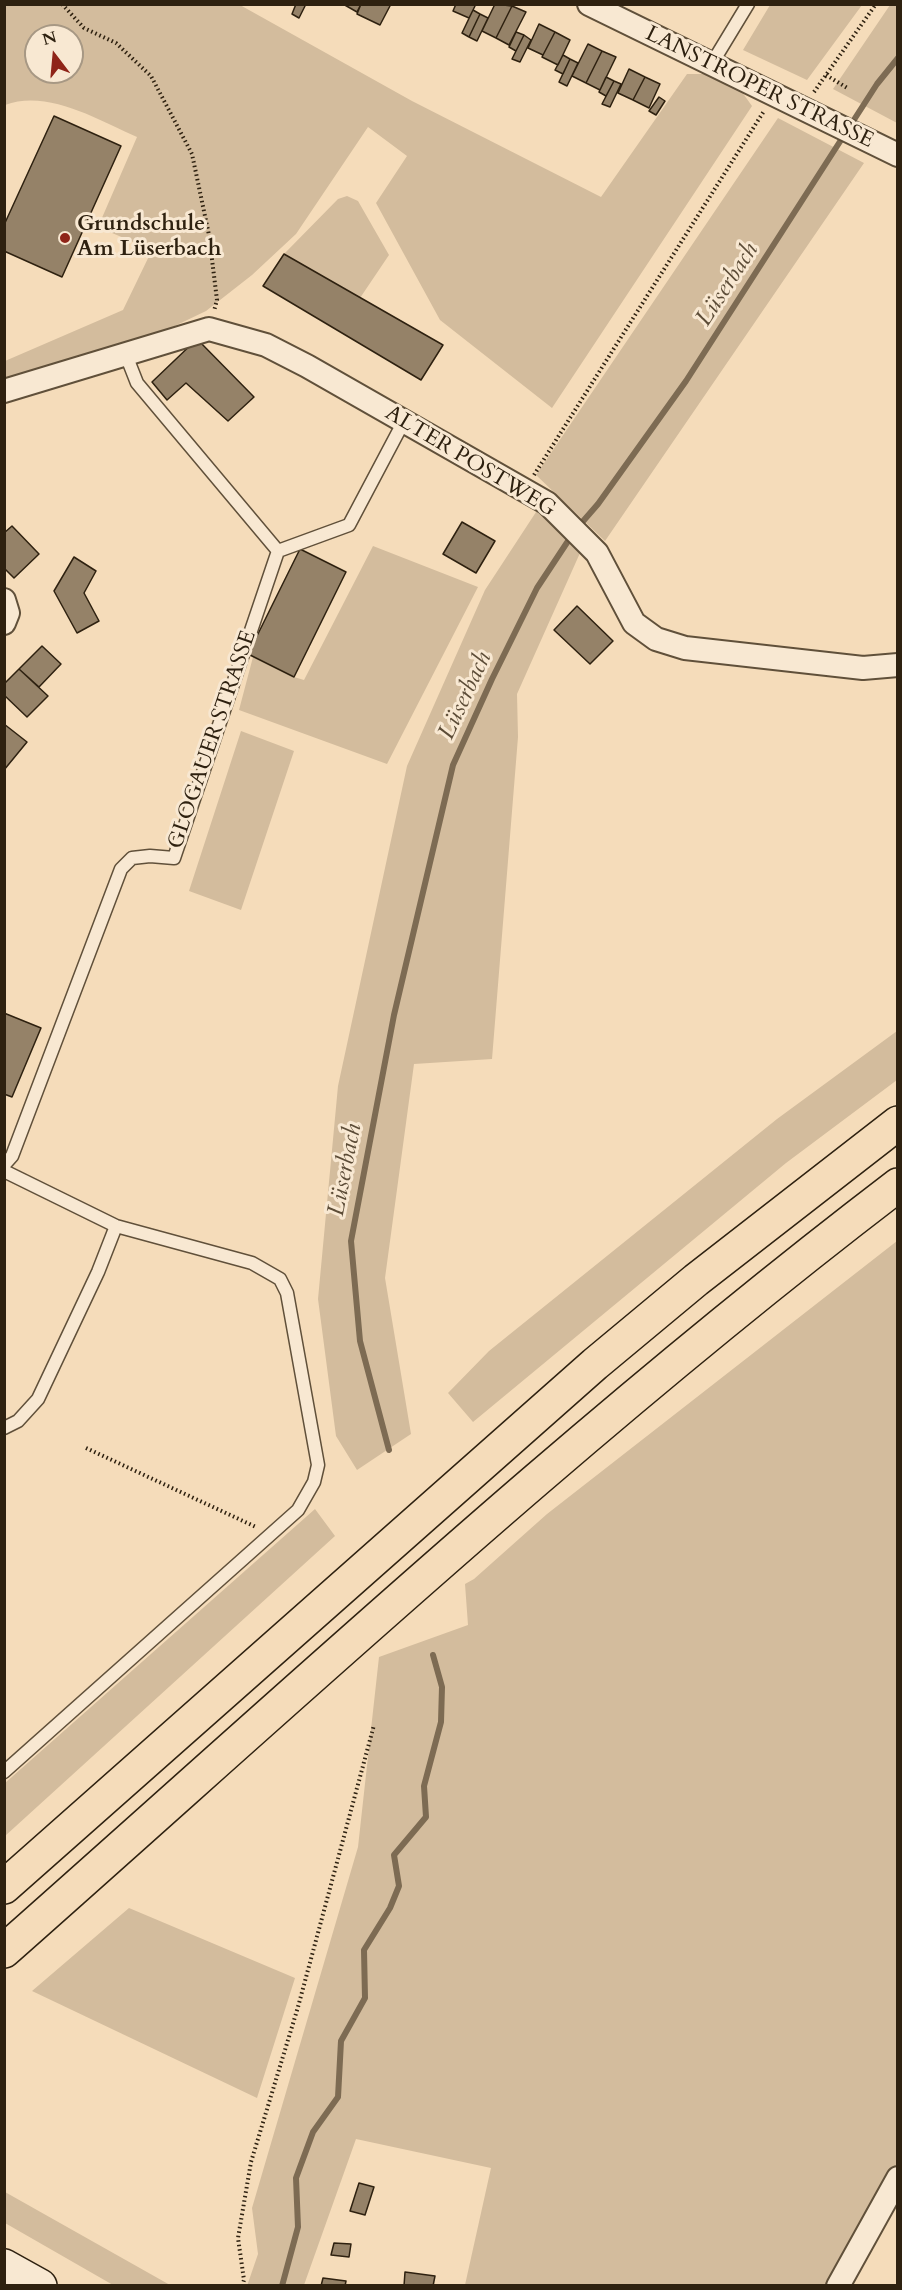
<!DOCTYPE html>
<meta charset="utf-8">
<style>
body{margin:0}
#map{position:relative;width:902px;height:2290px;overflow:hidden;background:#f5dcba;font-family:Cardo,serif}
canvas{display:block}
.frame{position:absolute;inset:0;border:6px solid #2e2110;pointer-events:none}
.north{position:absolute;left:24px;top:24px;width:60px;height:60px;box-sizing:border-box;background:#f8e8d2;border:2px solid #a79884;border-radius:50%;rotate:344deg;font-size:16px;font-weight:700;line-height:24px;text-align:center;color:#2e2110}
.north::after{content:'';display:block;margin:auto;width:21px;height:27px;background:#8f2418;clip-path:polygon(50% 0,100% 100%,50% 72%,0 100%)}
</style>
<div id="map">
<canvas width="902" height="2290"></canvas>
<div class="frame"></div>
<div class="north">N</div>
</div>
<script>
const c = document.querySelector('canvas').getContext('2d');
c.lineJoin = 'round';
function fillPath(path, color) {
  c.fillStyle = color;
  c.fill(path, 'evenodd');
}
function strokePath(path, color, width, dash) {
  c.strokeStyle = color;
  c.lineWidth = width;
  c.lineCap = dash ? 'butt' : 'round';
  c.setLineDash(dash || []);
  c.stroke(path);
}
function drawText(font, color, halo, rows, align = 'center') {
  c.font = font + ' Cardo,serif';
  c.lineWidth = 6;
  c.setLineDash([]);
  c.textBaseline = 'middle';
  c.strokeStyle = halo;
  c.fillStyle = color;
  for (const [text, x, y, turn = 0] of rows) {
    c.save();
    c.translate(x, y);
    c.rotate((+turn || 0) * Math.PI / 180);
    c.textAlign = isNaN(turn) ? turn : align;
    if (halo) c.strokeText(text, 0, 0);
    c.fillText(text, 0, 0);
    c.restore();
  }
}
const green = new Path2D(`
 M5 5H240L412 101 601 197 687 74H729L752 106 552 408 440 320 376 203 407 156 368 127 296 234 252 275 206 311 133 346 5 384V361L123 310 152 250 98 227 137 137C98 120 48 89 5 105ZM36 36H72V72H36Z
 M770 5V4L862 5 807 80 743 50Z
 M890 5H897V123L833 89Z
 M778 118 864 163 605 541 536 475Z
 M347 196 358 201 389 255 360 298 284 254 338 199Z
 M538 509 580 553 517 694 518 737 492 1059 414 1064 385 1278 411 1434 357 1470 336 1436 318 1299 338 1086 407 766 485 590Z
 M373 546 478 587 387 764 239 710 253 657 294 677 304 680Z
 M241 731 294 751 241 910 189 891Z
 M897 1031V1080L786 1163 473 1422 448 1393 489 1351 777 1119Z
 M897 1241 898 2178 833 2285H465L491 2168 356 2139 304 2285 247 2286 258 2254 252 2208 358 1847 379 1657 468 1625 465 1584 474 1579 547 1514Z
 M315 1509 335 1536 5 1836V1783Z
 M129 1908 295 1978 257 2098 32 1991Z
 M5 2192 170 2285H113L5 2223Z`);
const stream = new Path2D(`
 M578 527 598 504 686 381 877 84 898 58
 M389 1450 360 1341 351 1241 394 1015 453 765 492 679 537 588 572 535
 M282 2286 298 2227 296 2178 313 2132 338 2097 341 2041 365 1998 364 1950 390 1908 399 1886 394 1855 426 1817 424 1786 441 1722 442 1687 433 1655`);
const building = new Path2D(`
 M296 4H306L299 18 292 14Z
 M343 4H361L357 12Z
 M361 4H391L380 25 357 14Z
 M456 4H476L469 18 453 11Z
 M495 4 512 6 496 38 482 31Z
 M512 6 526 12 509 45 496 38Z
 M473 10 480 14 469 37 462 33Z
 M480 14 488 18 477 41 469 37Z
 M539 24 555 32 543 55 528 48Z
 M516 32 524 35 516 51 509 47Z
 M555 32 570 40 558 65 542 57Z
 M524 35 531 40 520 62 512 59Z
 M588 44 602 51 586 83 572 76Z
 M602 51 616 57 600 90 586 83Z
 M563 55 570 59 563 74 555 70Z
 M570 59 578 63 567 86 559 82Z
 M629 69 645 77 633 100 618 93Z
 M606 77 614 81 606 96 599 92Z
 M645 77 660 84 649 108 633 100Z
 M614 81 621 84 610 107 602 104Z
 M659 97 665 101 656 115 649 111Z
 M54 116 121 146 62 277 4 251V225Z
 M284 254 443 345 421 380 263 286Z
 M197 339 254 397 228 421 186 383 167 400 152 382Z
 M462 522 495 541 476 573 443 554Z
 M12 526 39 554 14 578 4 568V533Z
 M300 549 346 572 294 677 248 654Z
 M74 557 96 571 84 593 99 621 77 633 54 591Z
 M577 606 613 641 590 664 554 630Z
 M42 646 61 664 39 687 19 669Z
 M19 669 48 696 27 717 4 695V684Z
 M4 724 27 742 4 770Z
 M4 1013 41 1028 12 1097 4 1094Z
 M359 2183 374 2187 365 2215 350 2211Z
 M334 2243 351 2244 349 2257 331 2255Z
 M405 2272 435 2276 433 2286H404Z
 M323 2278 346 2281 345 2286H321Z`);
const path = new Path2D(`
 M62 4 84 28 116 43 151 76 192 154 209 235 217 300 214 311
 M826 75 849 89
 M814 92 876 4
 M534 475 764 111
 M86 1448 256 1527
 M242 2286 244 2280 238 2238 251 2162 298 2007 374 1725`);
const service = new Path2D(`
 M711 65 748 4
 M126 355 137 383 278 551
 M4 1165 12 1156 121 869 132 858 150 856 174 858 278 551 349 525 404 421
 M4 1171 116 1226 252 1263 280 1279 287 1293 318 1465 314 1482 298 1510 4 1772
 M4 1428 18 1421 38 1399 98 1272 116 1226`);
const minor = new Path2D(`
 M589 4 898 155
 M4 391 209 329 266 345 307 366 547 503 597 553 634 623 656 639 685 648 863 668 898 665
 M4 600 8 613 4 623
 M838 2286 898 2178`);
const secondary = new Path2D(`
 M4 2266 40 2286`);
const motorway = new Path2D(`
 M4 1887 595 1364 696 1280 898 1123
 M4 1951C298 1691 586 1423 898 1185`);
const markers = [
 [65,238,6,"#8f2418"]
];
const streetNames = [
 ["LANSTROPER STRASSE",759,88,26],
 ["ALTER POSTWEG",470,462,31],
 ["GLOGAUER STRASSE",213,740,-71]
];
const poiNames = [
 ["Grundschule",77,225],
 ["Am Lüserbach",77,250]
];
const waterNames = [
 ["Lüserbach",728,285,-57],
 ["Lüserbach",466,696,-65],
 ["Lüserbach",346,1170,-79]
];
fillPath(green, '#d3bc9d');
strokePath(stream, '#7d6b53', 6);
fillPath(building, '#958268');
strokePath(building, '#2e2110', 1.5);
strokePath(service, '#60503a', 15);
strokePath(minor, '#60503a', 26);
strokePath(secondary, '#2e2110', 36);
strokePath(motorway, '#2e2110', 36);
strokePath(path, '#2e2110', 4, [1.5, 3]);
strokePath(service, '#f8e8d2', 12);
strokePath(minor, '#f8e8d2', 22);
strokePath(secondary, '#f8e8d2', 33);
strokePath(motorway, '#f5dcba', 33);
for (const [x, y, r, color] of markers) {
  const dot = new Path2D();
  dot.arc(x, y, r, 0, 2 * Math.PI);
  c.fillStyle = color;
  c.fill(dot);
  strokePath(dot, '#f8e8d2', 2);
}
drawText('22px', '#2e2110', '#f8e8d2', streetNames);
drawText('bold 22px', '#2e2110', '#f8e8d2', poiNames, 'left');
drawText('italic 24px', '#5c4c37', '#f8e8d2', waterNames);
</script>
